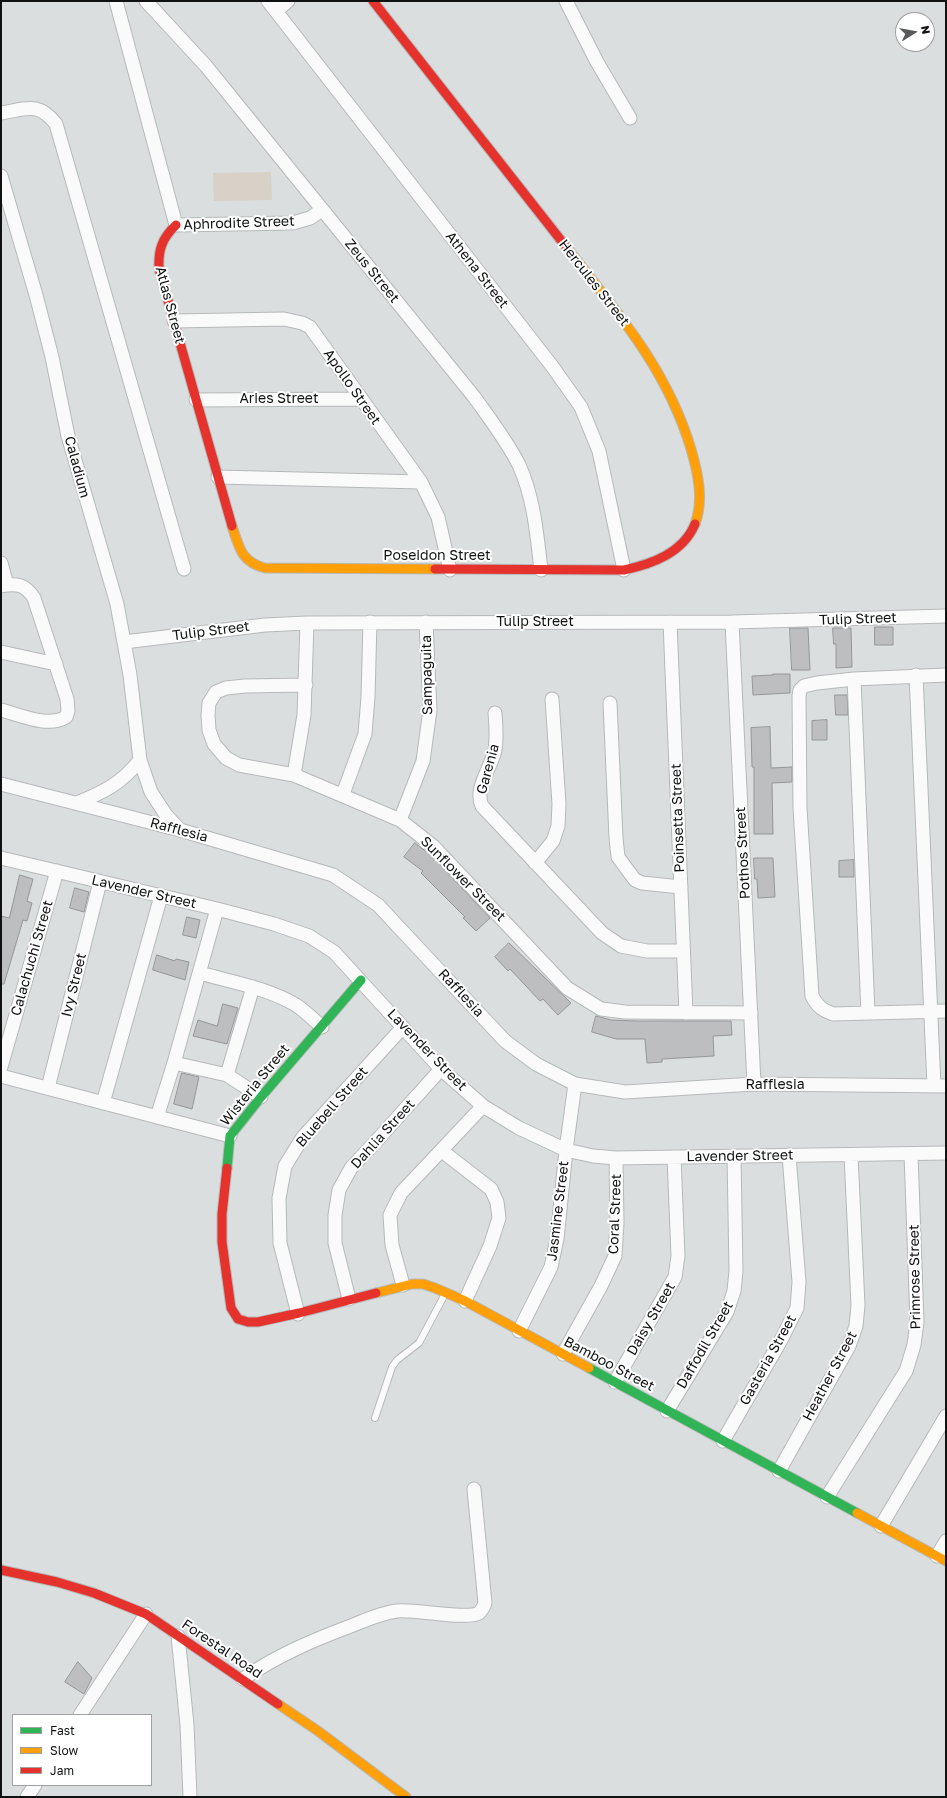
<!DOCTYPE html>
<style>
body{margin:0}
#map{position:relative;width:947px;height:1798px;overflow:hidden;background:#dbdedf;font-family:"Golos Text",sans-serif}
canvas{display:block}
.frame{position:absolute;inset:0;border:2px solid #101212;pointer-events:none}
.legend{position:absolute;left:12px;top:1714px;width:140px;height:72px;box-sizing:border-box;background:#fff;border:1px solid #9fa0a0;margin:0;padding:5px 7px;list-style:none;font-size:12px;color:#101212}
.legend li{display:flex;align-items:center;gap:8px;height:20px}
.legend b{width:20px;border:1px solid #9fa0a0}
.north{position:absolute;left:895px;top:12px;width:40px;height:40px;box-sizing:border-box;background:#fff;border:1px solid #9fa0a0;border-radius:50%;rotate:79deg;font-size:11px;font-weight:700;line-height:16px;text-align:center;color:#101212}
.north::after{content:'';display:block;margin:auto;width:14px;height:18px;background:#57595a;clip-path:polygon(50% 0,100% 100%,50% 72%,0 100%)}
</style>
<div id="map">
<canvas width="947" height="1798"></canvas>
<div class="frame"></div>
<ul class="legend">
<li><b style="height:5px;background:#30b455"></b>Fast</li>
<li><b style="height:5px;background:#ff9f0a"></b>Slow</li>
<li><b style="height:5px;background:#e5322d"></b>Jam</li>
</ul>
<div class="north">N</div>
</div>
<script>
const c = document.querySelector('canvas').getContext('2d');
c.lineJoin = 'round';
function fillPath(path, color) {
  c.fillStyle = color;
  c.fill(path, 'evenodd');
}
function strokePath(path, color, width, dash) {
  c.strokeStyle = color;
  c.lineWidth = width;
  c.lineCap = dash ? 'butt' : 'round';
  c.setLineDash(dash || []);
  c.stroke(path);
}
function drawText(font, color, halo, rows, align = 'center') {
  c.font = font + ' "Golos Text",sans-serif';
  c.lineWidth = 4;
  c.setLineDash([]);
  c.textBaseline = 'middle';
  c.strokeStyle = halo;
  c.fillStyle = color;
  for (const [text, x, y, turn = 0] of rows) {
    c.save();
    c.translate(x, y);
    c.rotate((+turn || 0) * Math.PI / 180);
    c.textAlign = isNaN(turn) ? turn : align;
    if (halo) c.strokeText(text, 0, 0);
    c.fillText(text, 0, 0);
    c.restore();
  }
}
const green = new Path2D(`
 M271 172 272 200 214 201 213 173Z`);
const building = new Path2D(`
 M875 627H893V645H875Z
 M790 628H808L810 670H792Z
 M833 628H851L852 667 836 668V644H834Z
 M773 674H790V693L753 695 752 676 773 675Z
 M835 695H847L848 715H836Z
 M827 720V740H812V721Z
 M770 727 771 768 792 767V782L772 783 773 834H754V767H752L751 728Z
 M415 843 432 856 490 918 476 931 463 918 465 917 421 873 423 871 404 857Z
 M754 858H773L775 897 758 898 757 879H755Z
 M854 860V877H839V861Z
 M20 875 33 879 27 901 32 903 27 921 23 920 4 984H1V916L9 918Z
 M75 888 89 892 84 912 70 908Z
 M187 917 200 920 196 938 183 935Z
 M509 943 571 1003 558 1015 543 999 540 1001 510 969 508 971 495 957Z
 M157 955 175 961 176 959 189 962 185 980 153 970Z
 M223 1004 238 1008 227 1044 193 1036 198 1020 217 1026Z
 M596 1016 611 1020 637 1021H731L732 1035 713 1036 714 1056 662 1059V1062L647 1063 645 1039H616L592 1032Z
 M182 1073 199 1077 192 1109 174 1104Z
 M78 1662 92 1678 84 1694 65 1682Z`);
const lane = new Path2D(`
 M375 1418 392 1367 397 1360 419 1343 445 1294`);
const street = new Path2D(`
 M116 1 176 225 293 223 310 218 322 210
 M146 1 206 66 475 398C490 419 507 441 519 465 534 498 537 535 541 570
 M268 1 552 366 581 407 599 451 624 570
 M566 1 597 62 630 118
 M276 11 288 1
 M1 113C26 109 38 101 56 124L184 569
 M1 176 36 295 52 357 68 436 117 604 130 675 140 760 151 792 166 815 180 830
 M174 321 284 319 302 323 310 327 421 482 438 517 450 570
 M196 400 361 399
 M218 477 421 482
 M1 563 7 585
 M1 586C16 583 25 584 34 598L67 699 68 711 66 717C48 728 20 715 1 710
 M670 622 686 1013
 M732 622 754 1084
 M124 642 265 625 307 623 732 622 946 616
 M1 652 56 664
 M916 675 934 1086
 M946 675 854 679 817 683 804 686 800 690 799 696 800 808 812 996C817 1006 822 1010 833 1014L946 1011
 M854 679 868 1013
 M306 685 245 686 226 688 216 692 209 703 208 715 209 730 214 744 226 758 239 765 294 775 400 820 433 846 567 988 601 1009 625 1012 751 1013
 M610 703 616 838 618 857 635 880 642 883 681 887
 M495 713C496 725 497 738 495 750 491 768 474 789 482 806L602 933 621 946 647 951H683
 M294 775 304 715 307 623
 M1 784 180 830 333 875 378 905 505 1041 536 1064 575 1084 625 1092 754 1084 946 1086
 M343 794 365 734 368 697 370 622
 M77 803C104 792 122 783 140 760
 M400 820 423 761 430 710 426 622
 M1 858 217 909 274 924 309 936 334 952 441 1069 483 1106 519 1128 566 1150 593 1156 616 1158 946 1153
 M535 863 553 841 558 826 559 804 552 699
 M200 973C232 982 267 988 296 1005 305 1011 314 1020 322 1027
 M174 1063 227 1075 261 1097
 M1 1067 57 871
 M227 1075 253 987
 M1 1076 230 1136
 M48 1088 100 882
 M103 1103 161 896
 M157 1117 174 1063 217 909
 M442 1151 491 1189 497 1202 499 1218 490 1246 465 1301
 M403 1285 392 1245 390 1215 401 1193 483 1106
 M349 1299 335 1243V1215L339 1190 351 1168 380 1137 441 1069
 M298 1314 280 1243 279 1198 285 1166 303 1137 403 1027
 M519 1331 551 1267 557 1239 566 1150 575 1084
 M563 1354 601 1286 615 1256 617 1223 616 1158
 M615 1382 675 1277 678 1256 674 1157
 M667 1411 727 1312 734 1291 736 1271 734 1156
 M723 1441 781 1340 797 1308 799 1282 789 1155
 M779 1471 849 1346 856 1326 858 1305 851 1155
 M827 1497 906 1371 914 1345 917 1322 911 1154
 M881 1526 946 1416
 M937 1556 946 1541
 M178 1636 187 1725 190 1797
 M243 1679C276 1656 311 1641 348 1627 364 1621 380 1613 397 1611 415 1609 468 1620 479 1613 482 1610 484 1606 485 1603L474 1489
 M80 1715 146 1614
 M27 1797 35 1785`);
const fast = new Path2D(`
 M227 1168 230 1136 261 1097 361 980
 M589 1368 857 1513`);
const slow = new Path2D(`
 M567 248C618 313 667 369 691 449 698 473 704 500 695 524
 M232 526C239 547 241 562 265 568L435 569
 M376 1293 412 1284H423L435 1288 465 1301 589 1368
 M857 1513 946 1561
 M278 1704 318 1731 406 1797`);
const jam = new Path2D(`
 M373 1 567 248
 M176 225C162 238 158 250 159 269L232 526
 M435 569 624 570C652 564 683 553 695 524
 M227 1168 222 1214V1242L231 1308 238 1319 248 1322H258L299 1313 376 1293
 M1 1570 57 1582 94 1593 146 1614 278 1704`);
const streetNames = [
 ["Aphrodite Street",239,223,-2],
 ["Athena Street",477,270,52],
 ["Zeus Street",372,271,51],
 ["Hercules Street",594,283,52],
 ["Atlas Street",170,305,75],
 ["Apollo Street",352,387,55],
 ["Aries Street",279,399],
 ["Caladium",77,467,75],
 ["Poseidon Street",437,556],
 ["Tulip Street",858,619,-2],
 ["Tulip Street",535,622],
 ["Tulip Street",211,631,-7],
 ["Sampaguita",427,675,-91],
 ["Garenia",488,769,-75],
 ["Poinsetta Street",678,818,-92],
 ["Rafflesia",179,830,15],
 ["Pothos Street",743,853,-93],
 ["Sunflower Street",463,879,45],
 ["Lavender Street",144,892,13],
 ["Calachuchi Street",32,958,-74],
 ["Ivy Street",74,985,-76],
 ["Rafflesia",461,993,47],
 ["Lavender Street",427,1050,46],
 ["Wisteria Street",255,1085,-51],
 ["Rafflesia",775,1085],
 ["Bluebell Street",332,1107,-49],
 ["Dahlia Street",383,1134,-48],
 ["Lavender Street",740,1156,-1],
 ["Jasmine Street",558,1211,-83],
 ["Coral Street",615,1214,-88],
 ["Primrose Street",915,1277,-91],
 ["Daisy Street",651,1319,-60],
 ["Daffodil Street",705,1345,-60],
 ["Gasteria Street",768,1360,-61],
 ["Bamboo Street",609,1364,28],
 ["Heather Street",830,1376,-62],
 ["Forestal Road",222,1649,34]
];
fillPath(green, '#d7d1c8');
fillPath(building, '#bcbebf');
strokePath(building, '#949697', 1);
strokePath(lane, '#b6b9b9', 8);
strokePath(street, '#b6b9b9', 15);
strokePath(fast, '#b6b9b9', 11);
strokePath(slow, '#b6b9b9', 11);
strokePath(jam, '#b6b9b9', 11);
strokePath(lane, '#fafafa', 6);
strokePath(street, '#fafafa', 13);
strokePath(fast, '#30b455', 9);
strokePath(slow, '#ff9f0a', 9);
strokePath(jam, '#e5322d', 9);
drawText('14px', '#101212', '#fff', streetNames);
</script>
